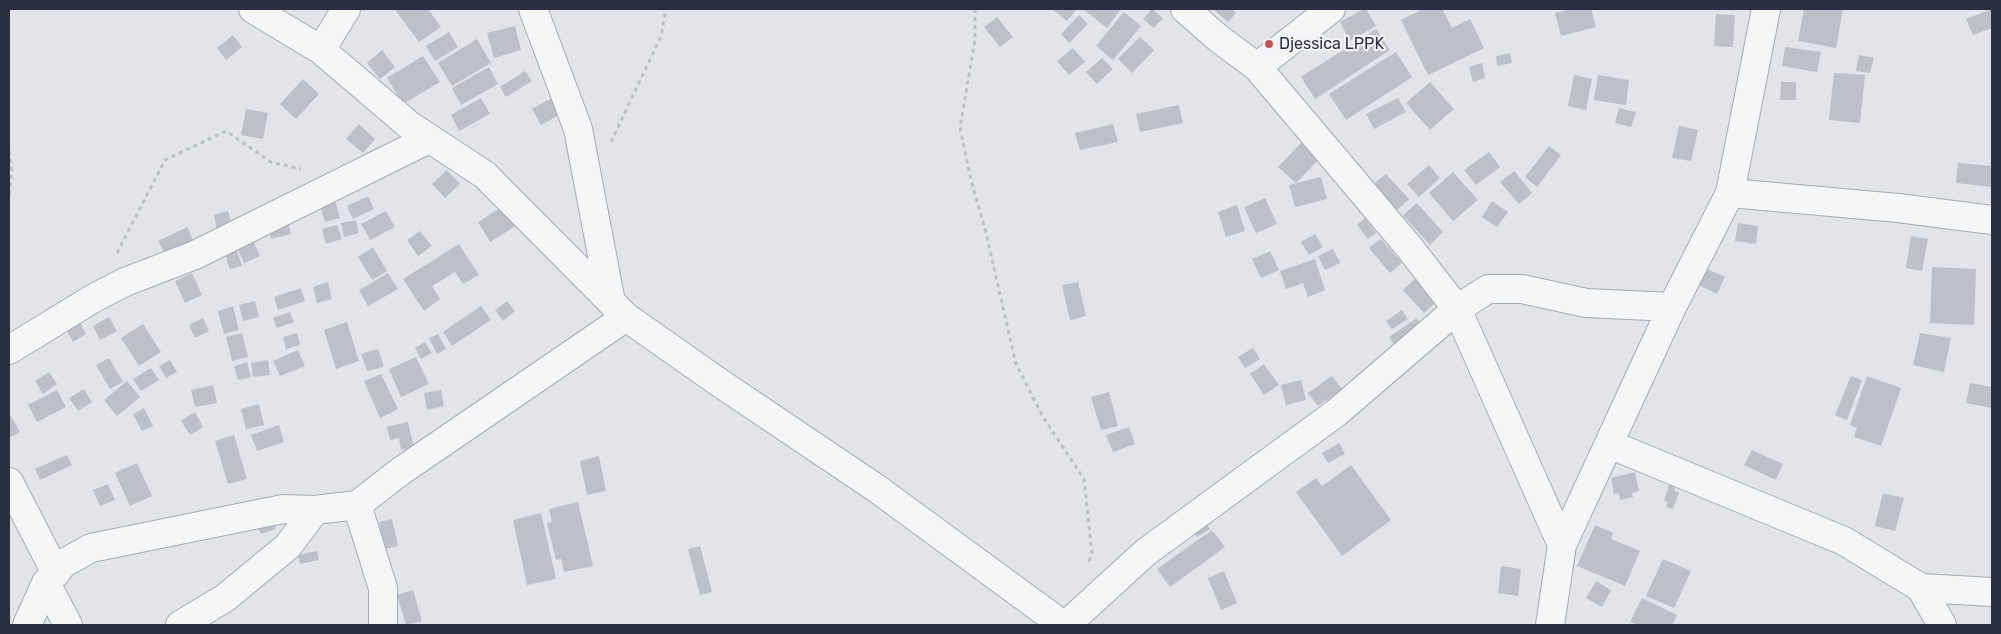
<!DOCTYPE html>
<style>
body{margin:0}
#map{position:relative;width:2001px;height:634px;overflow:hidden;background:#e2e4ea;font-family:Rubik,sans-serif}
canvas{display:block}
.frame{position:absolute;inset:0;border:10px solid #2b3041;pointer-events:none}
</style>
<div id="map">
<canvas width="2001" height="634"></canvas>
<div class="frame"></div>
</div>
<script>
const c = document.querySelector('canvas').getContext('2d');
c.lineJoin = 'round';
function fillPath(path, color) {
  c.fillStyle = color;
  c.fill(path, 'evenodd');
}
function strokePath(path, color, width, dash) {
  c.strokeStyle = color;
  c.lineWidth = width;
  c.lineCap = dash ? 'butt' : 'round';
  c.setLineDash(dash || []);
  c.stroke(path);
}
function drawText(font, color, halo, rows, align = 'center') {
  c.font = font + ' Rubik,sans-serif';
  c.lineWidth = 4.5;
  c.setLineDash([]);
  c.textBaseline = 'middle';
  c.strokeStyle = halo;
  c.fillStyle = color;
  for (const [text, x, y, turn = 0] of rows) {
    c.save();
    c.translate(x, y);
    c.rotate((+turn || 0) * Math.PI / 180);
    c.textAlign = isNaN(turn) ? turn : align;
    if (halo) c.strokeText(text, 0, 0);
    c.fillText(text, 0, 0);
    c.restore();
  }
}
const building = new Path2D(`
 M398 9H428L441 27 419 42 396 11Z
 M1052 9H1077L1067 21Z
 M1085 9H1121L1107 28 1084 10Z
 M1152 9 1163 18 1154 28 1143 19Z
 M1213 9H1232L1236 13 1228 22Z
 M1364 9H1366L1376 26 1350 41 1340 22Z
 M1423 9H1442L1452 28 1470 19 1484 48 1428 75 1401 20Z
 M1570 9H1591L1596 27 1561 36 1555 13Z
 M1804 9H1843L1836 48 1798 41Z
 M1992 9V28L1973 35 1966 19Z
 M1124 12 1141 26 1113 60 1096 46Z
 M1716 14 1735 15 1733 47 1714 46Z
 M1079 15 1088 24 1069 43 1061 34Z
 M997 17 1013 37 1000 47 984 27Z
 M515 26 521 50 494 58 487 33Z
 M1376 29 1390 50 1315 99 1301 77Z
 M449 32 458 47 435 61 426 46Z
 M233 35 242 47 226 60 217 48Z
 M1140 37 1154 50 1132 73 1118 59Z
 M477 39 491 63 452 86 438 63Z
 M1785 47 1821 52 1817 72 1782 66Z
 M1073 48 1085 62 1069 75 1057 61Z
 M382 50 395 67 380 79 367 63Z
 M1396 52 1412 77 1346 120 1329 94Z
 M1510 53 1512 63 1497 66 1496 56Z
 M1859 55 1874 58 1870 73 1856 71Z
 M423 56 440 82 403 104 387 78Z
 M1102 58 1113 69 1097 84 1086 72Z
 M1482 63 1485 78 1473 82 1469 67Z
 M489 67 498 84 461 105 452 88Z
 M525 71 532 81 506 97 500 87Z
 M1834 73 1865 75 1860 123 1829 120Z
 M1574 75 1592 79 1586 110 1568 106Z
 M1598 75 1629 80 1626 105 1594 100Z
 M303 79 319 94 296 119 280 104Z
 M1430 82 1454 109 1430 130 1406 103Z
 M1781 82H1796V100H1780Z
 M481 98 490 114 459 131 451 115Z
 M552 98 561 114 541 125 532 109Z
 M1398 98 1406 112 1374 129 1366 114Z
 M1179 105 1183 123 1140 132 1136 114Z
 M1619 108 1636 112 1631 127 1615 123Z
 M246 109 268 113 263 139 241 135Z
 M359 124 375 139 363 153 346 139Z
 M1113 124 1118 142 1080 150 1075 133Z
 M1679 126 1698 130 1691 161 1672 158Z
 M1301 143 1318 160 1296 183 1278 167Z
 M1549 146 1561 155 1537 187 1525 177Z
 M1489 152 1500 167 1476 185 1464 170Z
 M1958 163 1992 166V187L1956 183Z
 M1429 165 1440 178 1419 197 1407 184Z
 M447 170 460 184 445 198 432 184Z
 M1514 171 1532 193 1519 204 1500 182Z
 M1453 172 1478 200 1453 221 1429 193Z
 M1386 174 1409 199 1397 210 1374 184Z
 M1321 177 1327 199 1295 207 1289 185Z
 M368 196 374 209 353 219 347 206Z
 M1265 198 1277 224 1256 233 1244 207Z
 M335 201 340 218 325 222 320 205Z
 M1492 201 1508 212 1497 227 1482 217Z
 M1417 203 1443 232 1430 245 1403 215Z
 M505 205 517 225 490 242 478 222Z
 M1237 205 1245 231 1226 237 1218 212Z
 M228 211 233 231 218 235 214 215Z
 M386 211 395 227 370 240 361 224Z
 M1365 218 1376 233 1368 239 1357 225Z
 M288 219 291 234 271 239 268 224Z
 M356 220 359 233 344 237 341 223Z
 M1738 223 1758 226 1756 244 1735 241Z
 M337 225 342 239 326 244 322 229Z
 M187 227 194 242 166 256 158 241Z
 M420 231 432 246 418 256 407 240Z
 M250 234 260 256 244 263 234 240Z
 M1315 234 1323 247 1309 255 1301 242Z
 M1911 236 1928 239 1922 271 1906 268Z
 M1381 239 1402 263 1390 273 1369 248Z
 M459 244 479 275 463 284 455 272 432 286 440 299 424 311 403 279Z
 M235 245 242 266 230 269 223 249Z
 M373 247 387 271 372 280 358 257Z
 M1333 249 1340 263 1325 270 1318 256Z
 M1270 251 1279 270 1261 278 1252 259Z
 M1315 259 1325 290 1308 297 1303 283 1286 289 1280 271Z
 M1932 267 1976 269 1974 325 1930 323Z
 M1707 269 1725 277 1717 294 1699 285Z
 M192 273 202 295 185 303 175 281Z
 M388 273 398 289 368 306 359 290Z
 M1415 279 1436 302 1424 313 1403 290Z
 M328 282 332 299 317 303 313 287Z
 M1078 282 1086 316 1070 320 1062 285Z
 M301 288 305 301 278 310 274 297Z
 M255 301 259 317 243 321 239 305Z
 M507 301 515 311 503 321 495 310Z
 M233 306 239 330 224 334 218 311Z
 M481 306 491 320 452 346 443 332Z
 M1402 310 1408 319 1392 329 1386 321Z
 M290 312 294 322 277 328 273 318Z
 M109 317 117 331 100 340 93 326Z
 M203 318 209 331 195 338 189 325Z
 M1417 318 1425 330 1397 350 1389 337Z
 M79 321 86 334 73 342 66 329Z
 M347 322 359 361 336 369 324 330Z
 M143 324 161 352 139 366 121 338Z
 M242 333 248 357 232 361 226 337Z
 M297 333 300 345 286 349 283 337Z
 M1920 333 1951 338 1944 372 1913 365Z
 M438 334 446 349 437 354 429 338Z
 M425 342 432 353 421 359 415 348Z
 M1253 348 1260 359 1245 368 1238 357Z
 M378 349 384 367 367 371 361 354Z
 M298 350 305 366 280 376 273 361Z
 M416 357 429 384 401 397 389 369Z
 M109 358 123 382 110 389 96 365Z
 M170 360 177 372 166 378 159 366Z
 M268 360 270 375 253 377 251 363Z
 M247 362 251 377 238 380 234 366Z
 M1264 364 1279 385 1264 395 1250 374Z
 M151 368 159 380 141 391 133 379Z
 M49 372 57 384 43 394 35 381Z
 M381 374 398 409 380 418 364 381Z
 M1332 376 1342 389 1318 406 1308 393Z
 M1851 376 1862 380 1847 420 1835 415Z
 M1867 376 1901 388 1881 446 1854 437 1857 428 1850 425Z
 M1301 380 1306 400 1286 405 1281 385Z
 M127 381 140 397 117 416 104 400Z
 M1970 383 1992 387V408L1966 403Z
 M213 385 217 403 195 407 191 390Z
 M84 389 92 402 78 411 69 398Z
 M57 390 66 407 37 422 28 405Z
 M441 390 444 406 427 410 424 393Z
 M1109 392 1118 426 1101 430 1091 397Z
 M259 404 264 425 246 429 241 409Z
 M144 408 153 426 142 431 133 414Z
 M195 412 203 427 190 435 181 421Z
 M11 416 20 432 9 438V418Z
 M408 422 414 447 401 450 399 438 390 440 387 427Z
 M279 425 284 442 257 451 251 435Z
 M1129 427 1135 444 1113 452 1106 435Z
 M234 435 247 479 228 484 215 441Z
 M1339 443 1345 454 1328 463 1322 453Z
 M1752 450 1783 464 1776 480 1744 465Z
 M67 455 72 465 40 480 35 469Z
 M599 456 606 491 587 495 580 461Z
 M137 463 152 496 130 506 115 473Z
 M1351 465 1391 520 1342 556 1296 492 1316 478 1322 486Z
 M1635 472 1639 491 1632 493 1633 497 1620 500 1619 493 1614 494 1611 478Z
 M108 484 115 500 100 506 93 490Z
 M1669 484 1676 486 1674 491 1679 492 1673 509 1666 507 1668 502 1664 501Z
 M1883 493 1904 498 1895 531 1875 526Z
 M578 502 593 566 564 572 561 559 556 560 547 523 552 522 549 509Z
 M541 513 556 579 527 585 513 520Z
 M1202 517 1210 529 1197 537 1189 526Z
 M273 518 276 529 261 534 257 523Z
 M392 519 398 546 385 549 379 522Z
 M1595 525 1613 533 1611 539 1640 551 1625 586 1577 566Z
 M1212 530 1225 547 1170 587 1157 569Z
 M700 546 712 592 700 595 688 549Z
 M317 551 319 560 300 564 298 555Z
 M1663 559 1691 571 1674 608 1646 596Z
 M1501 566 1521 569 1518 596 1498 593Z
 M1224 571 1237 603 1221 610 1208 578Z
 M1596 581 1611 590 1602 607 1586 598Z
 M413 590 422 621 406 625 397 595Z
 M1642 598 1677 615 1672 625H1638L1630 622Z`);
const path = new Path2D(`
 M975 9V40L960 127 971 180 986 233 1016 364 1043 417 1084 479 1092 554 1088 564
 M611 142 661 36 666 9
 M9 151 12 170 9 195
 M117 253 165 160 226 131 271 162 301 169`);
const minor = new Path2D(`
 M253 9 321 50 409 125 485 175 626 317 717 381 876 488 1063 625
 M533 9 578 129 611 302
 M1185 9 1218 38 1257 67 1409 247 1457 309 1562 545
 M321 50 346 9
 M1257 67 1331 9
 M1730 193 1898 208 1992 220
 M9 350 94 298 125 282 195 255 429 139
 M1609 444 1844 541 1921 588 1992 592
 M9 482 56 573
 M357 505 383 588V625
 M46 583 68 625
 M1921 588 1942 625
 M27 625 46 583 64 563 91 548 283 509 315 510 357 505 401 471 626 317
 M180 625 225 598 288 546 315 510
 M1066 625 1146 552 1336 413 1457 309 1488 289H1522L1586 303 1672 307 1730 193 1766 9
 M1550 625 1562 545 1672 307`);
const markers = [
 [1269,44,5,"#c65351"]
];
const poiNames = [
 ["Djessica LPPK",1279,44]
];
fillPath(building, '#bdbfc9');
strokePath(minor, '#a7aab4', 30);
strokePath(path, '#bcbfc5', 3, [4, 4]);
strokePath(minor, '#f5f6f8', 28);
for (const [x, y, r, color] of markers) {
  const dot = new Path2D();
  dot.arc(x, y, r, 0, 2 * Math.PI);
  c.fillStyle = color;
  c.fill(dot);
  strokePath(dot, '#f2f3f7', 2);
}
drawText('16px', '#2b3041', '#f2f3f7', poiNames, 'left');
</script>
